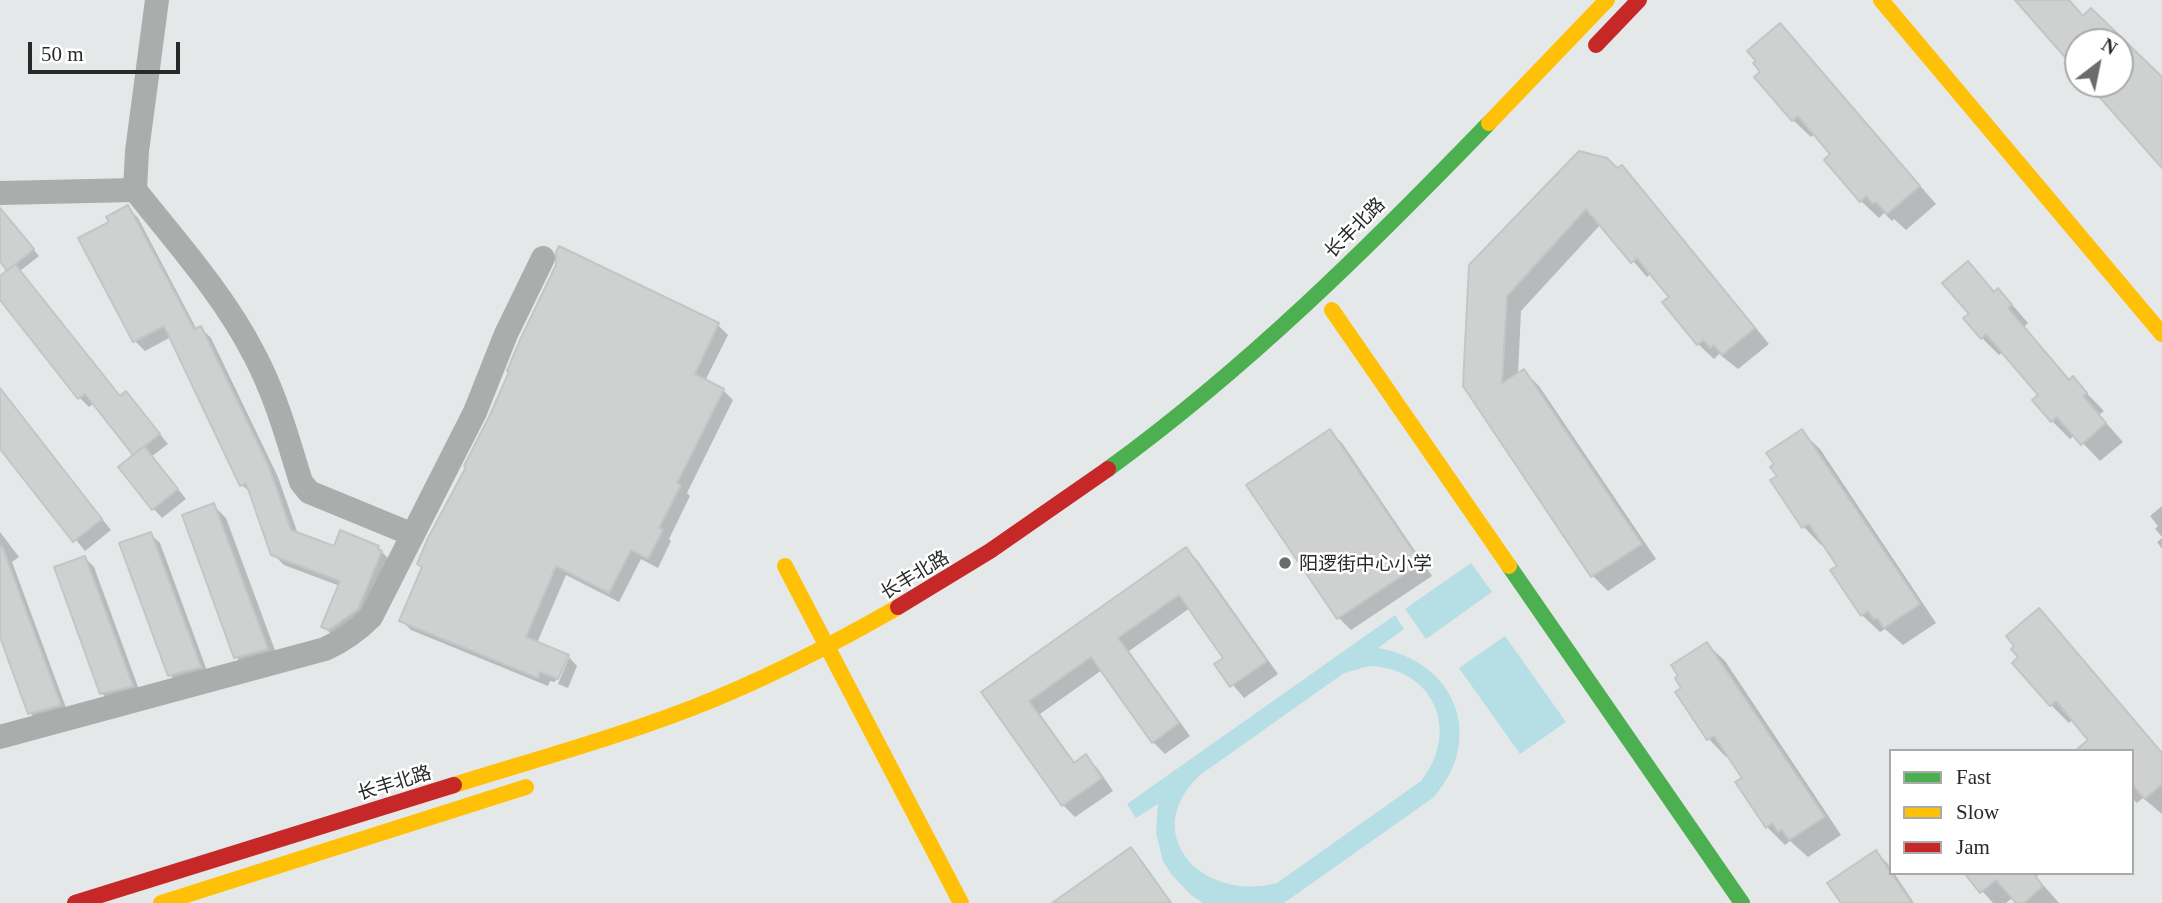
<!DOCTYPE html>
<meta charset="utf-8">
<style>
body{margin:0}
#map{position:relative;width:2162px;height:903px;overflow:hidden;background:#e5e8e9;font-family:Georgia,serif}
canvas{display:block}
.legend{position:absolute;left:1889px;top:749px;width:245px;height:126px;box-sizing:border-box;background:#fff;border:2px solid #a9aaaa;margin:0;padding:9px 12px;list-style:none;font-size:21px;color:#282a2a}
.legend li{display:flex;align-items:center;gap:14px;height:35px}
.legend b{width:35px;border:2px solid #a9aaaa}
.north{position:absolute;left:2064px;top:28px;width:70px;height:70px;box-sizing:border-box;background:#fff;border:2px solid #a9aaaa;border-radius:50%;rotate:32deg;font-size:19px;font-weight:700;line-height:28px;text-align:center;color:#282a2a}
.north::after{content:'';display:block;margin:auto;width:24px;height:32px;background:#6a6c6d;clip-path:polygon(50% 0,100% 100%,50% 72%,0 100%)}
.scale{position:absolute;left:28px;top:42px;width:152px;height:32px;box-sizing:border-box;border:4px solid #282a2a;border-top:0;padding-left:9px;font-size:21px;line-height:24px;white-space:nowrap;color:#282a2a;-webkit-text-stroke:5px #fff;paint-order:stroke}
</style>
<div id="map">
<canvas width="2162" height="903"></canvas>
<ul class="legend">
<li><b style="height:9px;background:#4caf50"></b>Fast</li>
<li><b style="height:9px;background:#ffc107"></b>Slow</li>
<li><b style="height:9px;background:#c62828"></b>Jam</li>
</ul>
<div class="north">N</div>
<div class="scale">50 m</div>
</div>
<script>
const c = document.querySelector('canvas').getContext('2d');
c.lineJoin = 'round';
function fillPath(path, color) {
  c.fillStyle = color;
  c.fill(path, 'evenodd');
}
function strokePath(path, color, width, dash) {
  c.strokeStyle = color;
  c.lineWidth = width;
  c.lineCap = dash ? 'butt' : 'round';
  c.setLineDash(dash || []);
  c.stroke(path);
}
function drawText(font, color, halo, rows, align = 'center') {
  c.font = font + ' Georgia,"Noto Sans SC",serif';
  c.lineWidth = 5;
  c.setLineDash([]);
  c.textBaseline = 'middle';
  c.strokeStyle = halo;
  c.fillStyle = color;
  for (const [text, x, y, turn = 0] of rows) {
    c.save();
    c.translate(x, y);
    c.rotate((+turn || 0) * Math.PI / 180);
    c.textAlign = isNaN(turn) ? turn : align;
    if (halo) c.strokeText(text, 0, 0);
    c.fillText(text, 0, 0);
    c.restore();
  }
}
const green = new Path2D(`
 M1471 563 1492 592 1426 639 1405 609Z
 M1395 615 1404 629 1378 648C1455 661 1486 737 1434 797L1284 903H1203L1191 895 1171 874 1163 861 1156 833 1158 804 1136 818 1127 804ZM1369 666C1434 668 1461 731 1421 781L1277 883C1201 903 1138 833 1200 775L1344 673Z
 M1505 636 1566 722 1520 754 1459 668Z`);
const shadow = new Path2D(`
 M1780 25 1936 204 1906 230 1894 219 1892 221 1884 213 1879 218 1861 201 1833 154 1815 134 1811 137 1793 120 1762 72Z
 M1621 167 1636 182 1769 344 1738 369 1719 354 1714 359 1698 344 1671 297 1651 273 1647 277 1601 224 1521 311 1518 375 1524 371 1539 386 1656 559 1608 591 1593 576 1465 386 1471 266Z
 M127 207 138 218 197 330 201 328 211 338 278 477 298 534 334 548H378L388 558 368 620 334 637 324 627 340 586 284 565 273 554 252 494 242 485 171 337 145 351 135 341 111 223Z
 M2 211 39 256 20 271 121 398 135 403 168 444 152 456 186 499 162 518 153 508 136 455 94 403 89 407 80 398 0 297V278L10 271 0 259V213Z
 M560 248 718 325 728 335 705 381 723 390 733 400 687 493 690 496 669 539 671 541 658 568 641 559 619 602 566 575 537 643 568 656 577 666 568 688 558 684 569 658H565L555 682 550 681 548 686 411 630 401 620 423 569 419 564 490 418 558 265Z
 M1968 263 1995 293 1998 290 2015 308 2028 323 2024 327 2071 381 2073 379 2104 411 2099 415 2123 442 2100 461 2075 435 2070 439 2052 421 2034 400 2040 395 2004 352 1999 355 1982 338 1971 314Z
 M0 391 111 530 85 551 0 445Z
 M1330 431 1342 443 1432 576 1351 630 1339 618Z
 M1802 432 1820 449 1936 623 1903 645 1885 629 1880 632 1862 615 1839 566 1824 543 1821 545 1804 527 1779 476Z
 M214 506 226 518 279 661 248 670 236 657Z
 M2162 506V537L2155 529 2158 526 2150 516Z
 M0 532 19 557 12 562 68 713 38 721 30 713 0 632Z
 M150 534 160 543 209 676 179 684 170 675Z
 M2162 538V549L2157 542Z
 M1186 549 1198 561 1278 674 1244 698 1216 665 1226 658 1190 608 1129 651 1190 736 1165 754 1153 742 1102 670 1040 714 1076 764 1086 756 1098 769 1113 791 1075 817 1063 805 983 692Z
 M85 558 94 567 141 695 111 703 102 693Z
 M2056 628 2162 752V814L2143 798 2137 803 2132 798V751L2091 740 2073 719 2069 723 2051 705 2015 663Z
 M1707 644 1725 661 1841 835 1808 857 1790 841 1785 845 1767 827 1744 778 1729 755 1726 757 1709 739 1677 693 1684 688Z
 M1130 849 1143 862 1172 903H1055Z
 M1876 852 1888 864 1891 873H1894L1914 903H1843Z
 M1966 873H2041L2036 877 2059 903H2018L2013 897 2006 903H1993Z`);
const building = new Path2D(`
 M2015 0H2069L2083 16 2091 8 2162 77V168L2088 84H2120V42H2078V72Z
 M1780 23 1920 186 1887 214 1876 202 1873 204 1866 196 1860 202 1824 160 1830 154 1798 116 1792 121 1754 77 1760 72 1753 63 1756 61 1747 51Z
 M1579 151 1607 158 1617 168 1622 165 1755 328 1722 355 1714 345 1710 348 1704 340 1697 345 1662 302 1669 297 1644 267 1637 258 1631 263 1586 209 1507 296 1502 383 1524 369 1642 544 1591 577 1463 386 1469 265Z
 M128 205 194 329 201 326 268 465 291 530 334 546 340 530 379 546 378 549 382 551 358 609 329 630 321 627 340 581 271 555 246 483 240 486 164 326 133 342 78 238 109 222 106 217Z
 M0 208 34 249 7 271 0 261Z
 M559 246 719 323 695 374 724 389 677 483 681 485 659 528 663 530 648 559 631 550 609 593 556 566 526 637 569 655 558 679 540 672 538 678 399 621 422 567 417 564 428 538 466 467 464 466 489 417 509 372 507 371 520 340 556 265V252Z
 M1968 261 1994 292 1998 288 2012 305 2008 308 2069 380 2073 376 2087 393 2083 396 2106 423 2081 445 2057 417 2051 422 2032 400 2038 395 1986 334 1981 339 1963 318 1969 314 1942 283Z
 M15 264 120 396 126 391 160 434 133 455 85 394 78 399 0 300V276Z
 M0 388 102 519 73 542 0 449Z
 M1330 429 1421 563 1337 619 1246 485Z
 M1802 429 1920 604 1884 628 1877 618 1874 620 1868 611 1861 616 1830 570 1837 566 1809 524 1802 528 1770 480 1777 476 1770 467 1774 464 1766 453Z
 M144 446 178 489 152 510 118 467Z
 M214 503 268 649 234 658 182 515Z
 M151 532 201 667 168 676 119 543Z
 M0 546H2L61 705 28 714 0 637Z
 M1186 547 1267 661 1230 687 1214 664 1223 658 1179 595 1118 638 1179 723 1152 743 1091 657 1029 701 1074 763 1086 754 1102 778 1062 806 981 692Z
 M85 556 133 686 100 694 54 567Z
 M2039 608 2162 753V784L2145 799 2132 784V751H2075L2088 740 2056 701 2050 706 2012 663 2018 657 2011 649 2014 646 2006 636Z
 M1707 642 1825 817 1789 840 1782 830 1778 832 1772 823 1766 828 1735 782 1742 778 1714 736 1707 740 1675 692 1681 688 1675 678 1678 676 1671 665Z
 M1131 847 1171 903H1052Z
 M1876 850 1891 873 1912 903H1841L1827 883Z
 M1964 873H2033L2043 886 2024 903H2016L1996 880 1980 893Z`);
const street = new Path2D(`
 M157 0 137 151 135 190C177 243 224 295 255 356 276 396 288 440 301 482L309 492 411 534
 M0 193 135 190
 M0 737 325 649C343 641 357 631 371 617L475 412 506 334 543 258`);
const fast = new Path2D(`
 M1108 469C1247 368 1370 246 1489 123
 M1509 566 1742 903`);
const slow = new Path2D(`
 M1881 0 2162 334
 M1489 123 1607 0
 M1332 310 1509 566
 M785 566 961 903
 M454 785C534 760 614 738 692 708 764 680 832 645 898 607
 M161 903 526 787`);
const jam = new Path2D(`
 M1596 45 1639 0
 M898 607 990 551 1108 469
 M75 903 454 785`);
const markers = [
 [1285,563,7,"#6a6c6d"]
];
const streetNames = [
 ["长丰北路",1354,227,-45],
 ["长丰北路",914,574,-31],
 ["长丰北路",394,782,-17]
];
const poiNames = [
 ["阳逻街中心小学",1299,563]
];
fillPath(green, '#b5dee5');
fillPath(shadow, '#0003');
fillPath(building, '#cfd1d1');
strokePath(building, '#c3c5c6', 2);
strokePath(street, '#abacac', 24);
strokePath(fast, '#4caf50', 16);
strokePath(slow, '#ffc107', 16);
strokePath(jam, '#c62828', 16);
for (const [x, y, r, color] of markers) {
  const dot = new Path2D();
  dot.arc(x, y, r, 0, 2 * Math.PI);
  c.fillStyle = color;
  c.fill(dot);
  strokePath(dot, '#fff', 2.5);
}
drawText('19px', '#282a2a', '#fff', streetNames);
drawText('19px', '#282a2a', '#fff', poiNames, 'left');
</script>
